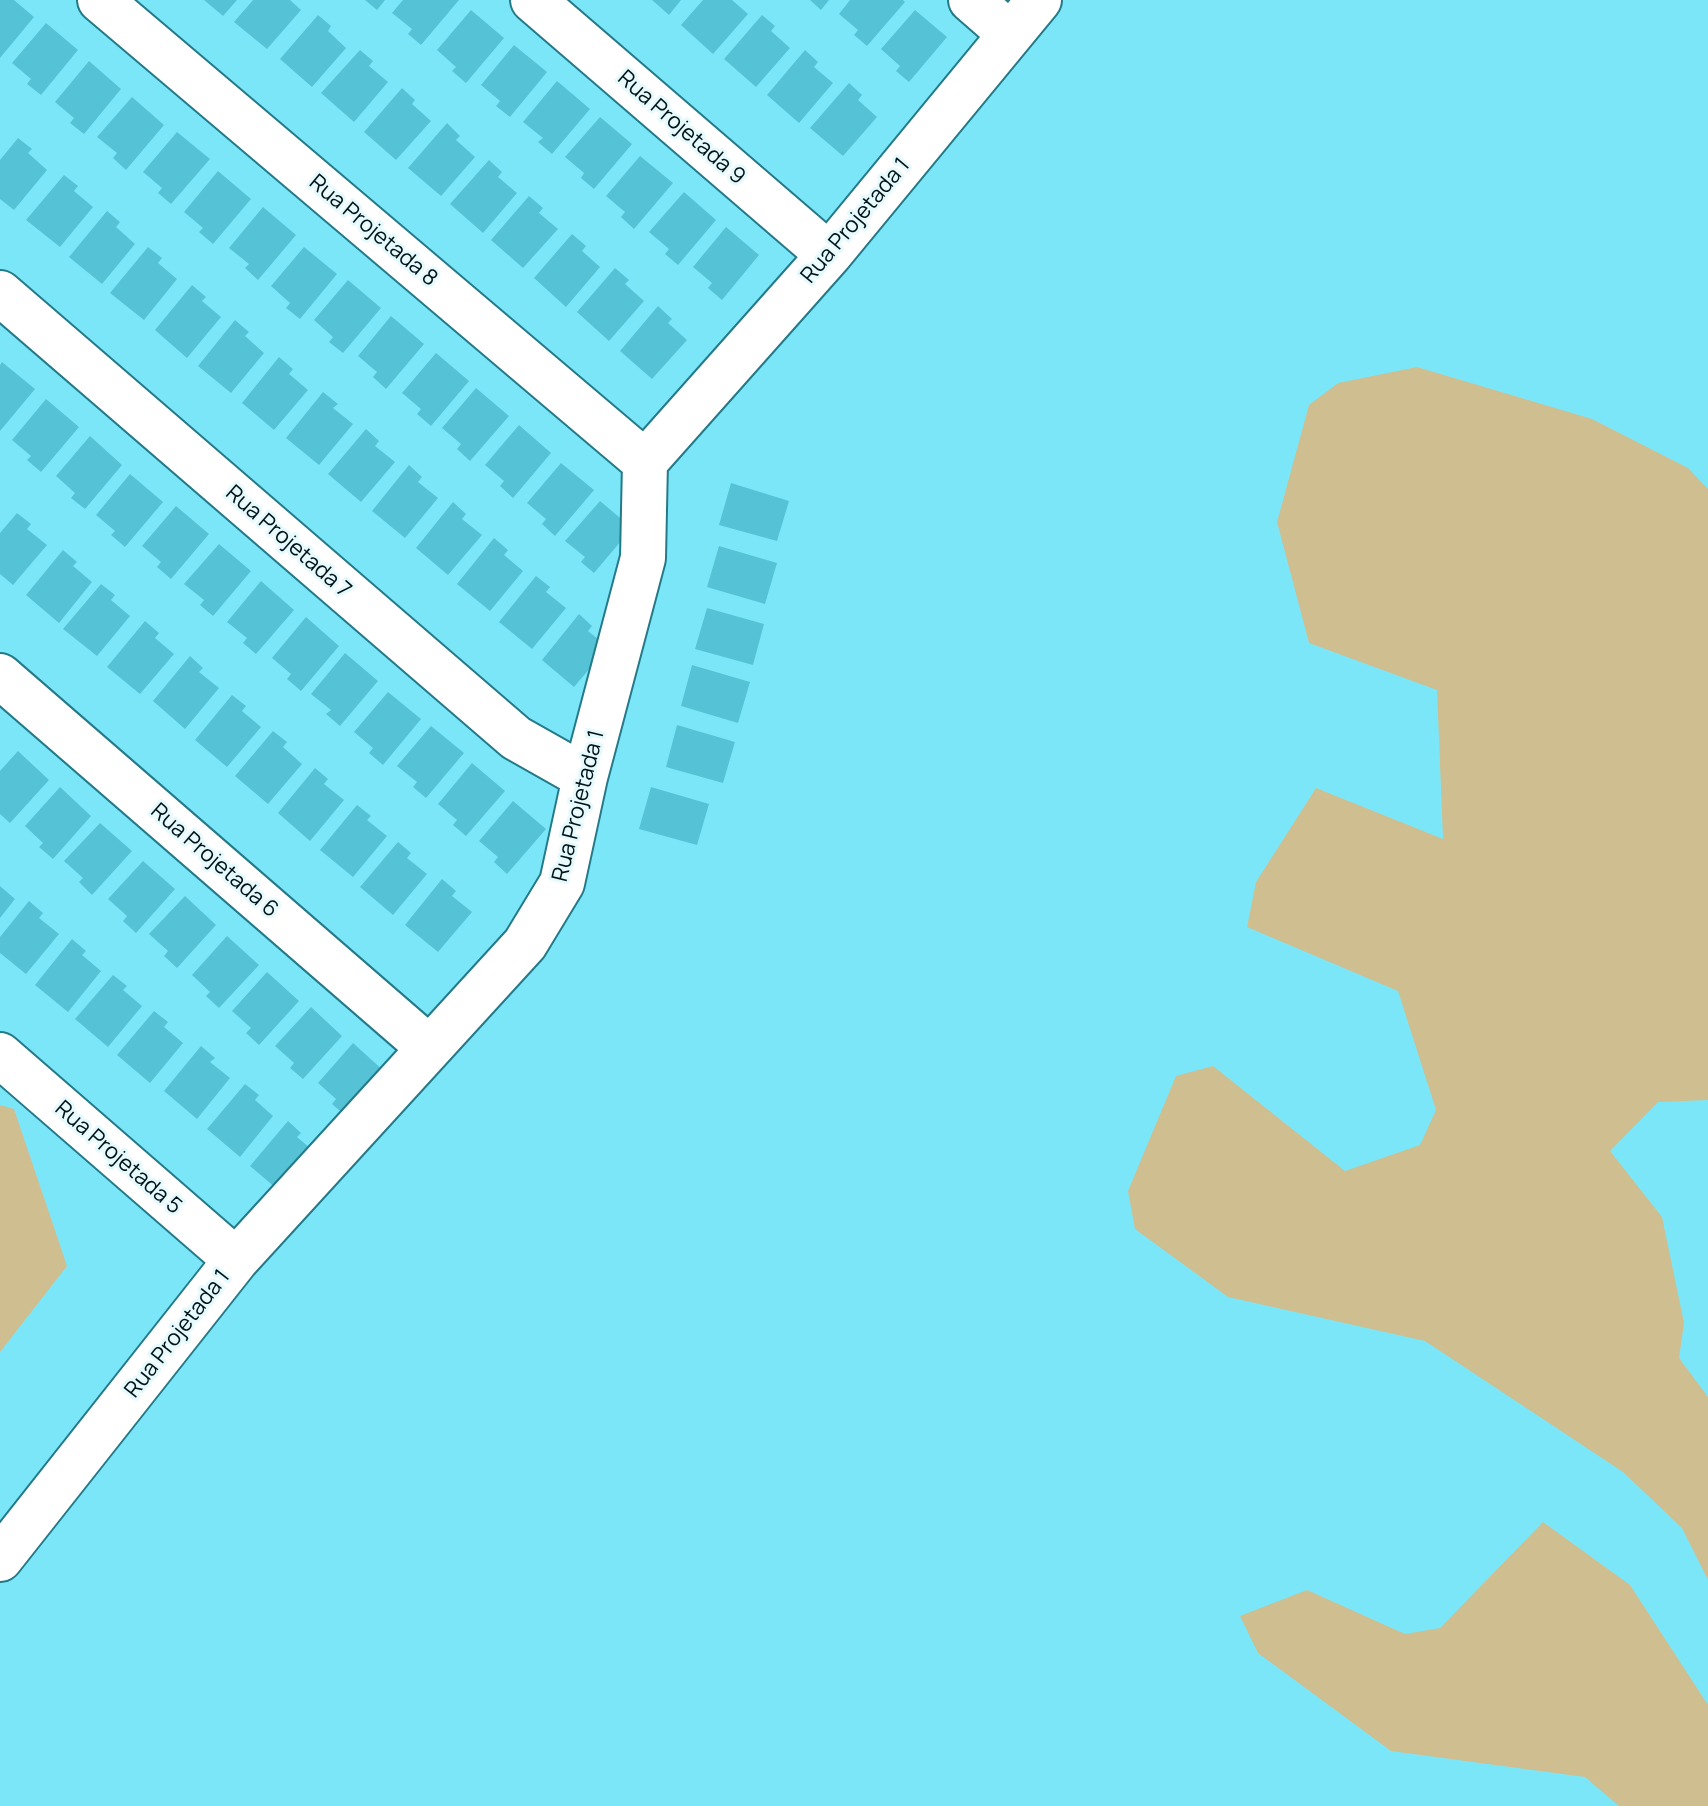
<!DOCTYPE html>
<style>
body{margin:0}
canvas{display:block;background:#7ce6f9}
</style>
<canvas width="1708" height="1806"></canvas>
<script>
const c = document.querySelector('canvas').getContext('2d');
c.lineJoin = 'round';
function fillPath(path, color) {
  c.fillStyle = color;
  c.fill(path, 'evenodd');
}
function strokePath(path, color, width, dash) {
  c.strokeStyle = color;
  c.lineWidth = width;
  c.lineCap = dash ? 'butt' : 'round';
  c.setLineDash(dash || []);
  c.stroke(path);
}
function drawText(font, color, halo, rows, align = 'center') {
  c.font = font + ' Manrope,sans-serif';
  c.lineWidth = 6;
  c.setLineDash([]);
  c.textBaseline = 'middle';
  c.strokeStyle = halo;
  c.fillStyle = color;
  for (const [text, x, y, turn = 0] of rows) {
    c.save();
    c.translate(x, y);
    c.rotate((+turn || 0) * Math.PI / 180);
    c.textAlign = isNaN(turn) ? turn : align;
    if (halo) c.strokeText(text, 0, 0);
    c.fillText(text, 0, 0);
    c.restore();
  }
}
const green = new Path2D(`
 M1417 367 1592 419 1688 468 1708 489V1100L1658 1102 1610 1151 1662 1217 1684 1323 1679 1358 1708 1397V1580L1682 1528 1623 1472 1425 1341 1228 1297 1135 1229 1128 1191 1176 1076 1213 1066 1345 1171 1420 1145 1436 1110 1398 991 1247 927 1256 882 1316 788 1443 839 1437 690 1309 643 1277 522 1309 405 1338 383Z
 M0 1105 14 1109 67 1266 0 1352Z
 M1543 1522 1630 1585 1708 1705V1806H1619L1585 1777 1391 1751 1258 1653 1240 1616 1307 1590 1405 1634 1440 1628Z`);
const building = new Path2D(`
 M0 0H14L34 17 0 58Z
 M204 0H237L223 16Z
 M253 0H290L301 10 267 49 234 22Z
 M365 0H385L377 10Z
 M403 0H459L421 45 408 34 412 29 392 13Z
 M652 0H681L669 15Z
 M703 0H732L748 14 713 54 681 25Z
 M810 0H829L821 10Z
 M850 0H903L905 2 867 46 854 35 858 30 839 14Z
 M471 10 504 38 466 83 452 71 456 67 437 50Z
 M915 10 947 37 909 82 896 71 900 66 881 49Z
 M318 15 331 26 328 31 346 48 312 87 280 59Z
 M762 15 775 26 771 31 790 48 756 87 724 59Z
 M46 23 78 50 41 95 27 84 31 79 12 63Z
 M514 45 547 72 510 117 496 106 500 101 481 85Z
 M360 50 373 61 369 66 388 82 354 122 321 93Z
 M805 50 818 62 814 67 833 83 799 123 767 95Z
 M89 61 121 89 84 134 70 123 74 118 55 102Z
 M557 81 590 109 552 154 538 142 543 138 523 122Z
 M849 83 862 95 858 100 877 117 843 156 810 128Z
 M402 88 415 100 412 104 431 121 396 160 364 132Z
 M132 97 164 125 126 170 113 158 117 153 97 137Z
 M600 117 632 144 594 189 581 178 584 173 565 157Z
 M447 123 460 136 456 140 475 157 441 196 408 168Z
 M177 132 210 159 171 204 158 193 162 188 143 172Z
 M18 138 32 149 28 153 47 170 14 210 0 199V160Z
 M640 156 673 183 634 229 621 217 625 212 606 196Z
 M489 160 502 172 498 177 517 193 483 233 450 204Z
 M218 171 251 199 213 244 199 232 203 228 184 212Z
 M64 175 78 186 74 191 93 207 60 247 26 220Z
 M684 192 716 220 678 265 665 254 669 249 649 232Z
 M529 196 543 208 539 213 558 229 523 268 491 240Z
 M263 207 296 235 258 280 245 268 249 264 229 248Z
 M107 211 120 222 116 227 135 244 102 284 69 257Z
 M726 227 759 255 722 300 708 288 712 283 693 267Z
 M572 234 586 246 582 251 600 267 566 307 534 278Z
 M148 247 162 258 158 263 177 279 144 320 110 293Z
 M304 247 337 274 300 319 286 308 290 303 271 286Z
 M615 268 629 280 625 284 644 301 609 341 577 312Z
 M348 280 381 308 343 353 329 342 333 337 314 320Z
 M192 285 206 297 202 301 221 317 187 358 155 330Z
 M658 306 672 319 668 323 687 340 652 379 620 351Z
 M391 316 424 344 386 389 373 377 377 372 358 356Z
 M235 320 249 332 245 336 264 353 231 393 198 366Z
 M436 353 469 381 431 426 417 414 421 409 402 393Z
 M279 357 293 369 289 374 308 390 274 430 242 403Z
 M2 362 35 389 0 431V365Z
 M476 388 509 416 470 461 457 449 461 444 442 428Z
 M323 392 338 404 333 408 353 424 319 465 286 438Z
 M46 399 79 427 41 472 27 460 31 456 12 440Z
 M519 425 551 453 513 498 500 486 504 481 485 465Z
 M366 429 379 441 375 446 395 462 361 502 328 474Z
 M90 436 122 465 85 509 71 498 75 493 56 476Z
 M561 463 594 490 555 536 542 524 546 519 527 503Z
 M409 465 422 477 418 482 438 498 405 538 372 511Z
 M130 474 163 502 125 547 111 535 115 531 96 515Z
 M731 483 789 501 777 541 719 525Z
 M600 501 632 528 594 573 581 562 585 557 565 541Z
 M453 502 466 514 462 519 482 535 448 575 416 548Z
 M176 506 209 534 171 579 157 567 161 562 142 546Z
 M17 513 31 524 27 529 47 545 13 585 0 574V533Z
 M494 538 508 550 504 555 523 571 490 611 457 584Z
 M219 544 251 571 213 616 200 605 204 600 184 584Z
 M719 546 777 563 765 604 707 587Z
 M63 550 77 562 73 566 92 582 59 623 26 595Z
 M536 576 550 587 546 592 566 608 532 649 499 622Z
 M261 581 294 610 256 654 243 643 247 638 227 622Z
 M101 584 115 595 111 600 130 616 97 656 63 629Z
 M707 608 764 624 753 665 695 649Z
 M579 614 592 626 588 631 608 647 574 687 542 660Z
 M306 617 339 646 301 691 287 679 291 674 272 658Z
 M145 621 159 633 155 638 174 654 140 694 107 667Z
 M345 653 378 681 340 726 326 714 331 710 311 694Z
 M190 656 203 668 199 672 219 688 185 729 153 701Z
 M692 665 750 682 738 723 681 706Z
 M388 692 421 719 383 765 369 753 373 748 354 732Z
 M232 695 246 706 242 711 261 727 227 767 195 740Z
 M677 725 735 742 723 783 666 767Z
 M431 726 464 753 426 798 413 787 417 782 397 766Z
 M273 731 287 742 283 747 302 764 268 804 235 776Z
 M18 751 49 780 10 823 0 814V771Z
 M472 763 505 791 466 836 453 825 457 820 438 804Z
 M315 768 328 779 324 784 344 800 310 841 278 813Z
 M60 787 91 816 53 859 39 847 43 843 25 826Z
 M651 787 709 804 697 845 639 829Z
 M513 801 546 829 507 874 494 862 498 857 479 841Z
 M357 805 371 816 367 820 387 836 353 877 320 850Z
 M100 823 132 851 92 895 79 882 83 878 64 861Z
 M398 842 411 853 407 858 427 874 393 915 360 887Z
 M143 861 175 889 136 933 123 921 127 916 108 899Z
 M442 879 456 891 452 896 472 912 438 952 405 925Z
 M0 886 15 899 0 918Z
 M185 896 216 925 177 968 164 956 168 951 149 934Z
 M29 901 43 913 39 918 59 934 26 974 0 953V937Z
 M227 936 259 965 219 1008 206 996 210 992 192 975Z
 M72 939 86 951 82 955 101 971 68 1012 35 985Z
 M267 972 299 1001 259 1045 246 1033 251 1028 232 1011Z
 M113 975 127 986 123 990 142 1006 108 1047 75 1019Z
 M311 1007 342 1036 303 1079 290 1068 294 1063 275 1046Z
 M154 1011 168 1022 164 1027 183 1043 150 1083 117 1055Z
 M353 1043 385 1072 346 1116 332 1104 336 1099 318 1083Z
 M201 1046 215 1058 210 1062 230 1078 197 1119 164 1091Z
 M245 1084 259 1095 255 1100 273 1116 240 1157 207 1129Z
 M288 1121 301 1133 297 1137 316 1153 283 1194 250 1166Z`);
const minor = new Path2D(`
 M100 0 645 462
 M533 0 829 255
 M971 0 1010 34
 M0 293 516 738 585 777
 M0 676 428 1047
 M0 1055 236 1260
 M0 1559 236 1260 525 944 562 883 585 777 643 558 645 462 829 255 1039 0`);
const streetNames = [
 ["Rua Projetada 9",681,128,41],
 ["Rua Projetada 1",856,221,-50],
 ["Rua Projetada 8",373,231,40],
 ["Rua Projetada 7",288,542,41],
 ["Rua Projetada 1",579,806,-76],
 ["Rua Projetada 6",214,861,41],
 ["Rua Projetada 5",118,1158,41],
 ["Rua Projetada 1",178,1334,-52]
];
fillPath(green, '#cfbe8f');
fillPath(building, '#56c2d5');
strokePath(minor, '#247a88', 48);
strokePath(minor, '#fff', 44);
drawText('22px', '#001317', '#e6f9fc', streetNames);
</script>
